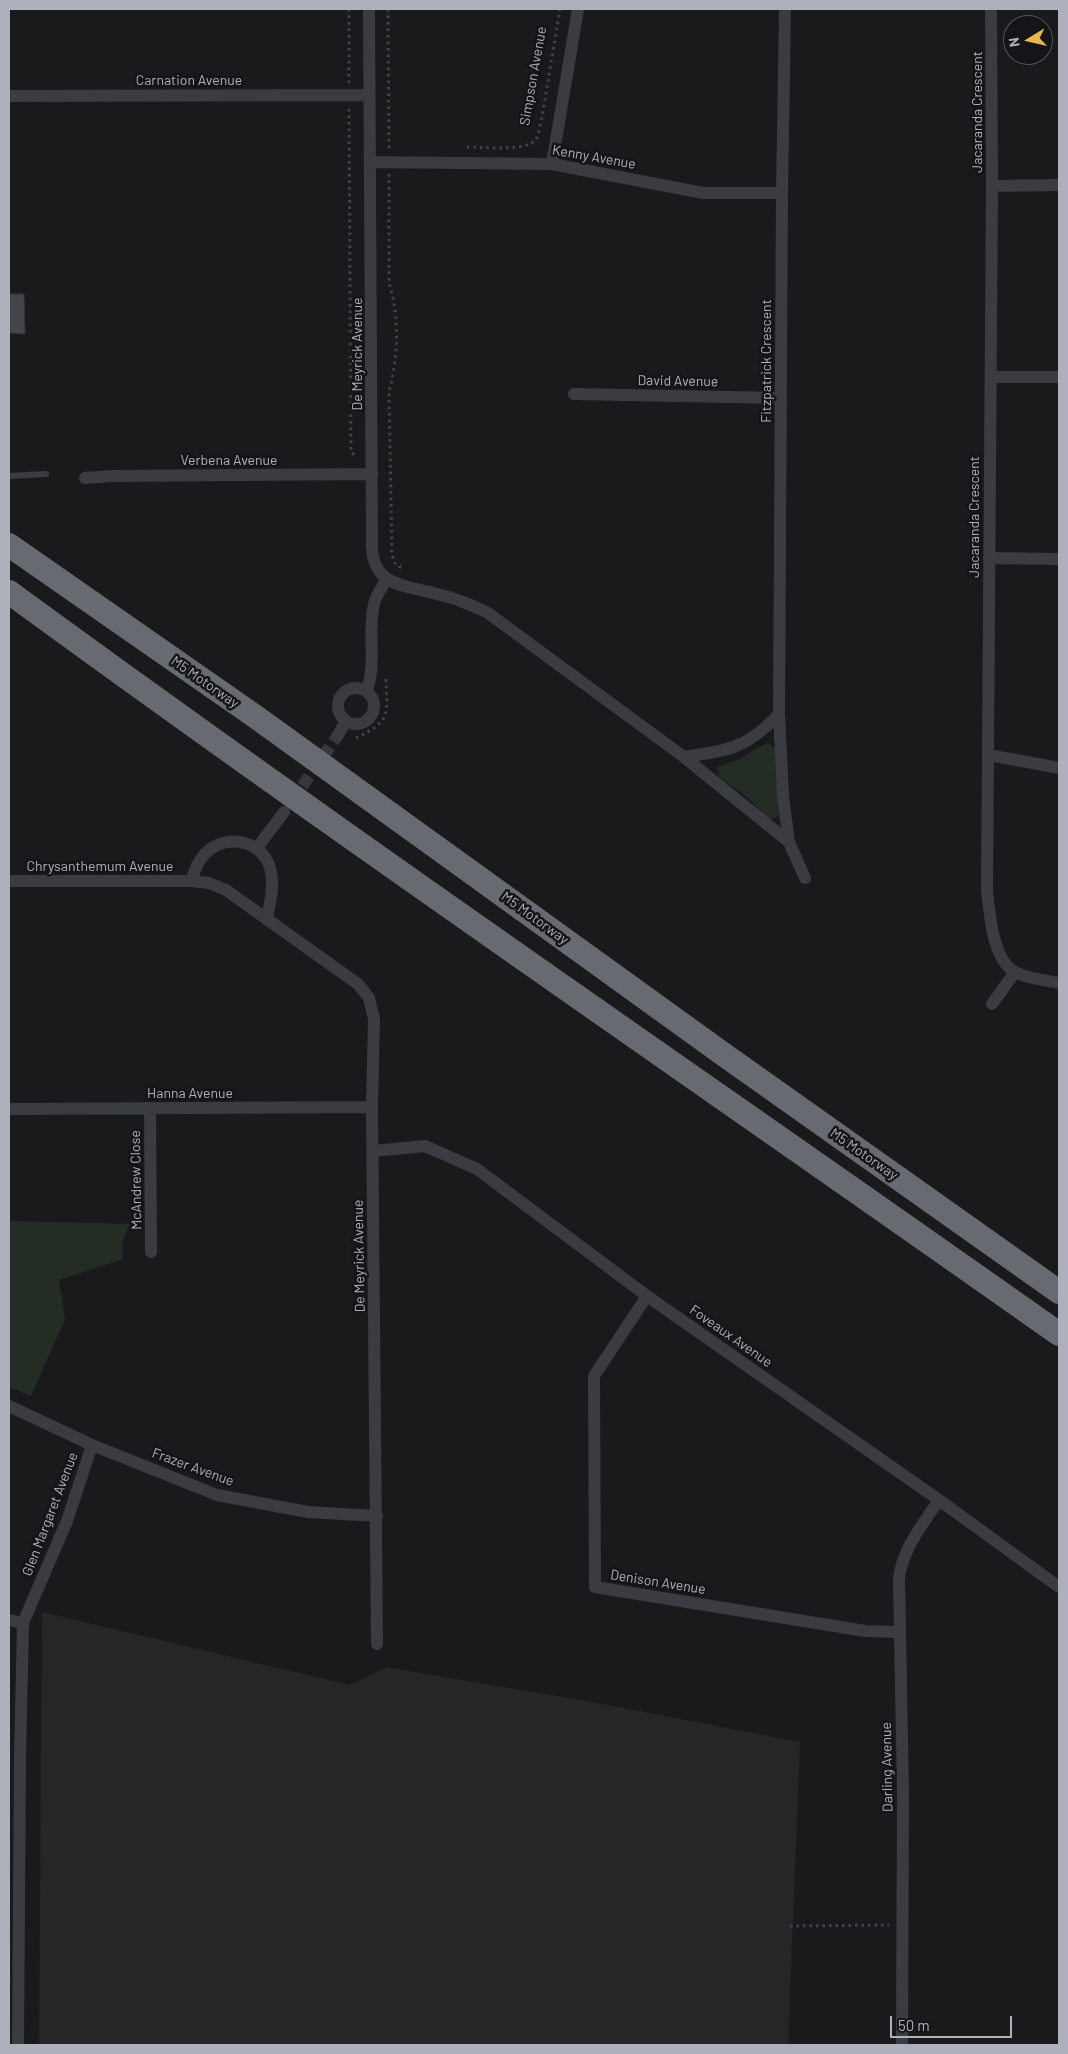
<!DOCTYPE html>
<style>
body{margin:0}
#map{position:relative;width:1068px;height:2054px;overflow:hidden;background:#1a1a1c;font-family:Barlow,sans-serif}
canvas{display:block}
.frame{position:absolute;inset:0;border:10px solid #aeb1bb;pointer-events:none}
.north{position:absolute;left:1003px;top:15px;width:50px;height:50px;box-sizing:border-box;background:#151517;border:1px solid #525359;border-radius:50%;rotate:261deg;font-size:14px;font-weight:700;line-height:20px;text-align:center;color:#aeb1bb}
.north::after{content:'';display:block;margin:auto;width:18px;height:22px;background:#e6b948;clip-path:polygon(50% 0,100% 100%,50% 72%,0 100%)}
.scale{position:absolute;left:890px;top:2016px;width:122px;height:22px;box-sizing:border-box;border:2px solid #aeb1bb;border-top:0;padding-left:6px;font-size:15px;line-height:18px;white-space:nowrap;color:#aeb1bb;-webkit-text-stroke:4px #151517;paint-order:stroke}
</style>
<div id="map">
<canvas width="1068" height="2054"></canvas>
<div class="frame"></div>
<div class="north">N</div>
<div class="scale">50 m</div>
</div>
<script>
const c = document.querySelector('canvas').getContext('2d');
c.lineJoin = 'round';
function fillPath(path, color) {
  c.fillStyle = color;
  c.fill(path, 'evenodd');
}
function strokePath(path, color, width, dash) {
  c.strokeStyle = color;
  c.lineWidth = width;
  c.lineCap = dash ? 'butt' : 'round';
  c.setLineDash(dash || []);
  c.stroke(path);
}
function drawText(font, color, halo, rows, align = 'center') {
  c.font = font + ' Barlow,sans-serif';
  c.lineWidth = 5;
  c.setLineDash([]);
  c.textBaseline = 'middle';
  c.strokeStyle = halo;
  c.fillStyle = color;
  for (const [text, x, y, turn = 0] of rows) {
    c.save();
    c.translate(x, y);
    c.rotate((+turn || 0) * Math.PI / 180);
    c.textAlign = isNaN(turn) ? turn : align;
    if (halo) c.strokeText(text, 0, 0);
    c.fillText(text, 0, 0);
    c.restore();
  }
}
const built = new Path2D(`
 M42 1612 350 1685 386 1667 593 1702 800 1742 788 2045H39Z`);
const green = new Path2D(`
 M768 743 775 749 779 816 769 820 748 798 719 777 717 767 740 759 757 748Z
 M9 1221 130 1224 122 1242 123 1259 59 1280 65 1319 31 1396 9 1387Z`);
const building = new Path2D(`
 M9 294H24L25 334 9 333Z`);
const minorTunnel = new Path2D(`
 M292 801 338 735`);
const path = new Path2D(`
 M349 9V83
 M388 9 389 148
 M349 109 351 452 356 456
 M467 147C482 147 528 152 536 139 539 135 539 128 541 123L560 9
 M389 174V283C400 317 398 358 389 392L392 555 395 563 400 566 399 571
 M356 738C392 720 387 715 386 678
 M790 1926 889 1925`);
const service = new Path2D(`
 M9 476 46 474`);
const minor = new Path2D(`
 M369 9 372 547C373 588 410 586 441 595 458 599 472 605 488 613L684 757 789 842 805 878
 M991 9 992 186 987 891C990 914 992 962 1017 973 1030 979 1046 980 1059 983
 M9 96 369 95
 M370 162 552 164 703 193H782
 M552 164 578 9
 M992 186 1059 185
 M991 377H1059
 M574 394 781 398
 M85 478 112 476 372 474
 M989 558 1059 559
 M338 706a18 18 0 1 1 36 0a18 18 0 1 1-36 0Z
 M367 691C377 660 367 632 374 604 376 595 382 587 387 579
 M779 714 783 796 789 842
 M338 735 346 721
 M989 755 1059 768
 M684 757C729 750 746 749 779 714L782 193 785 9
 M257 848 284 812
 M9 881H191L209 883 226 890 358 984 369 998 374 1019 372 1107 377 1644
 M191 881C195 870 199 858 208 851 231 832 266 843 271 872 274 887 270 904 267 918
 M992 1004 1015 972
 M150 1108 151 1252
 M9 1109 372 1107
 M373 1151 425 1146 477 1169 647 1296 939 1500 1059 1587
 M647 1296 594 1376 595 1587 865 1631 900 1632
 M9 1406 92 1445 217 1495 308 1512 377 1516
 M9 1620 23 1623
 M18 2045 20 1758 23 1623 67 1521 92 1445
 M902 2045 903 1793 899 1578C903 1548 923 1524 939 1500`);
const motorway = new Path2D(`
 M9 545 256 717 723 1054 1059 1292
 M9 592C355 845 709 1087 1059 1334`);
const streetNames = [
 ["Simpson Avenue",533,76,-80],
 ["Carnation Avenue",189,80],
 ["Jacaranda Crescent",977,112,-90],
 ["Kenny Avenue",594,157,10],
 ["De Meyrick Avenue",357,354,-90],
 ["Fitzpatrick Crescent",766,361,-90],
 ["David Avenue",678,381,1],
 ["Verbena Avenue",229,460],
 ["Jacaranda Crescent",974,517,-90],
 ["M5 Motorway",205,682,35],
 ["Chrysanthemum Avenue",100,866],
 ["M5 Motorway",535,918,36],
 ["Hanna Avenue",190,1093],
 ["M5 Motorway",864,1154,35],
 ["McAndrew Close",136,1180,-91],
 ["De Meyrick Avenue",359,1256,-91],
 ["Foveaux Avenue",731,1336,35],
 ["Frazer Avenue",193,1467,20],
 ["Glen Margaret Avenue",50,1514,-69],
 ["Denison Avenue",658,1582,9],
 ["Darling Avenue",887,1767,-91]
];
fillPath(built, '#262629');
fillPath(green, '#242c26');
fillPath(building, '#444549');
strokePath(building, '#343438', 1);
strokePath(minorTunnel, '#38383c', 12, [12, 6]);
strokePath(path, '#414348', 3, [2.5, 4]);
strokePath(service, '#3b3c41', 6);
strokePath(minor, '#3b3c41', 12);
strokePath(motorway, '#686a72', 24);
drawText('14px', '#aeb1bb', '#151517', streetNames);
</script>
